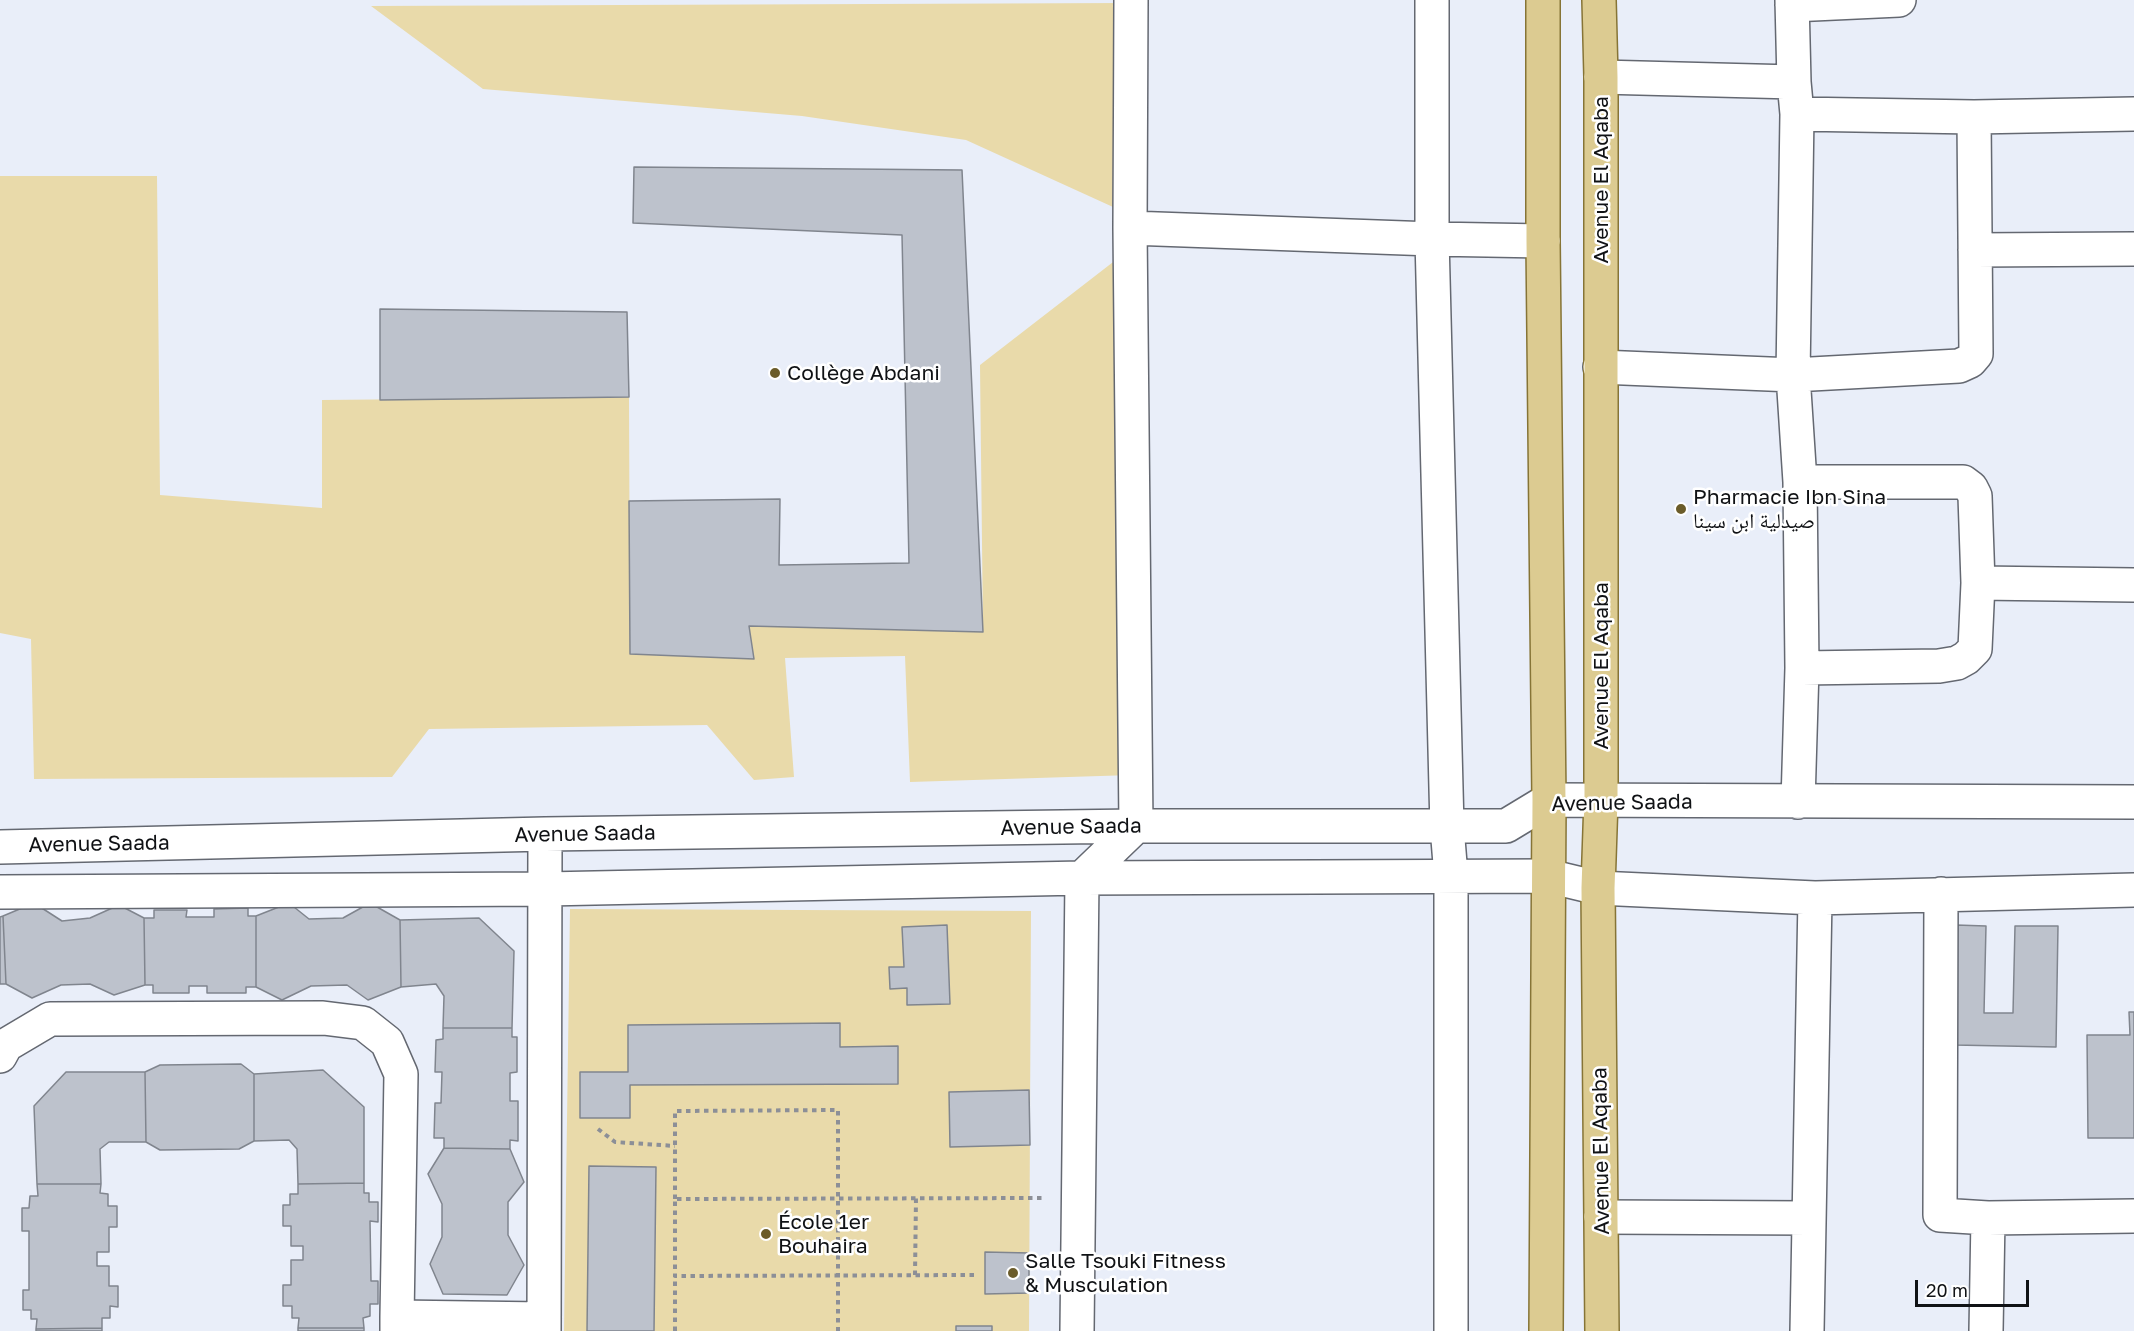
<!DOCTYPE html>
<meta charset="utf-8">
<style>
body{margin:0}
#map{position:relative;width:2134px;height:1331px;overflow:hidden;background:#e9eef9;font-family:"Golos Text",sans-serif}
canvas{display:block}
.scale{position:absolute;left:1915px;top:1280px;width:114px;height:27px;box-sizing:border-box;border:3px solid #101215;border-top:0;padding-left:8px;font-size:18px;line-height:21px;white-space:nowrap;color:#101215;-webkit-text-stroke:4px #fff;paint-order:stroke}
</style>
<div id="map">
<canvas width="2134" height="1331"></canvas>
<div class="scale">20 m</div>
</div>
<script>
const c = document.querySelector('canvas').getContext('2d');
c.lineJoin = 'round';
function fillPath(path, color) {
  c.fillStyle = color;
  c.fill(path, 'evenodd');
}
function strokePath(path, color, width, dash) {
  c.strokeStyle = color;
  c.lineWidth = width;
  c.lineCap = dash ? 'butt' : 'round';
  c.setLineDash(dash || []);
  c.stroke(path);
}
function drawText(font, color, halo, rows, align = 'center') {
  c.font = font + ' "Golos Text","Noto Naskh Arabic",sans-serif';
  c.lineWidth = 5;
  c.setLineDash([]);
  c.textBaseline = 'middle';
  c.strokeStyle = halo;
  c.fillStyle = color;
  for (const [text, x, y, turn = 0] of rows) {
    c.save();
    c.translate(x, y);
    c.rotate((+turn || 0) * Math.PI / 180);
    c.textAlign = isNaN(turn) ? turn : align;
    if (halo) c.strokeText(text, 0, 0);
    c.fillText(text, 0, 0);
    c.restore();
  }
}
const green = new Path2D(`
 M1124 3V212L966 140 802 116 483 89 371 6Z
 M0 176H157L160 495 322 508V400L629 397 630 654 754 659 749 626 983 632 980 365 1117 259 1132 775 910 782 905 656 785 658 794 777 754 780 707 725 429 729 392 777 34 779 31 639 0 633Z
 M570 909 1031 911 1029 1331H564Z`);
const building = new Path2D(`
 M634 167 962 170 983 632 749 626 754 659 630 654 629 501 780 499 779 565 909 563 902 235 633 223Z
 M380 309 627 312 629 397 380 400Z
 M34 903 62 921 90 918 119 905 144 918 145 985 114 995 90 984 61 985 32 998 6 984 3 916Z
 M289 903 309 919 343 918 370 903 400 920 401 987 368 1000 347 985 311 986 282 1000 256 987V916Z
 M248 908V916H256V987H246V993H207V986H189V993H153V985H145L144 918H154V910H187L186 917H214V909Z
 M3 916 6 984H0V917Z
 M479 918 514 951 512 1028H443L444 996 436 984 401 987 400 920Z
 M947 925 950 1004 907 1005V988L890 989 889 967H904L902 927Z
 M1956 925 1986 926 1984 1013H2013L2015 926H2058L2056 1047 1954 1045Z
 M2129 1012H2134V1138H2088L2087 1035H2130Z
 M840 1023V1047L898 1046V1084L630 1085V1118H580V1072H628V1025Z
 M443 1028H512V1037H517V1072L510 1073V1101H518V1141L510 1140V1149L444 1148V1138H434L435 1103H441L442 1072H435L436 1040 443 1039Z
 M241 1064 254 1074V1141L239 1149 160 1150 146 1142 145 1072 160 1065Z
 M323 1070 364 1107V1183L298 1184 297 1149 289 1140 254 1141V1074Z
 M66 1072H145L146 1142H109L100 1149 101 1184H37L34 1106Z
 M1029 1090 1030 1145 950 1147 949 1092Z
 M444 1148 510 1149 524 1182 508 1202V1235L524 1265 507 1295 443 1294 430 1264 442 1237V1204L428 1174Z
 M589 1166 656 1167 654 1331H587Z
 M364 1183V1193H369V1202H378V1222L370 1221 371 1281H378V1304H370V1316L363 1318 364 1328H298L299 1318H292V1306H283V1285H291V1260H303V1246H291V1226H283V1205H290V1194H298V1184Z
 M37 1184H101L100 1193 108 1194V1206H117V1227H109V1252H97V1266H109V1286H118V1307L110 1306V1318H102V1328L36 1329 37 1319H31V1310H23V1290H29V1231H22V1208H29L30 1196H38Z
 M985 1252 1029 1253V1293L985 1294Z
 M956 1326H992V1331H956Z
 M102 1328V1331H36V1329Z
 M298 1328H364V1331H298Z`);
const path = new Path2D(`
 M598 1129 615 1142 675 1146
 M675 1199V1111L838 1110V1331
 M915 1275 916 1198
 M974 1275 675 1276V1199L1042 1198
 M675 1331V1276`);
const minor = new Path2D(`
 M1432 0V239L1447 827 1451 876V1331
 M1792 0 1794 82 1797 114 1793 375 1800 482 1802 668 1798 802
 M1792 5 1899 0
 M1601 77 1794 82
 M1974 117 2134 114
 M1130 228 1432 239 1543 241
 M1975 250 2134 249
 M1600 367 1793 375 1959 366 1970 361 1976 354 1974 117 1797 114
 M1800 482H1963L1971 488 1975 496 1978 583 1975 649 1966 658 1957 663 1939 666 1802 668
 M1978 583 2134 585
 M0 847 545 834 1136 826H1506L1549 800 2134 802
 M0 892 546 889 1082 878 1548 876 1598 888 1815 898 2134 890
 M1941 894 1940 1215 1988 1218
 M0 1056 6 1045 50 1019 323 1018 363 1023 387 1042 401 1074 397 1317
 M1601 1217 1809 1218
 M397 1331V1317L544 1319
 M544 1331 545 834
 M1077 1331 1082 878 1136 826 1130 228 1131 0
 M1807 1331 1815 898
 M1986 1331 1988 1218 2134 1216`);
const major = new Path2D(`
 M1543 0V241L1549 800 1546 1331
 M1599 0 1601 77V800L1598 888 1602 1331`);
const markers = [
 [775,373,6,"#6b5c2a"],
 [1681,509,6,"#6b5c2a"],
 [766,1234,6,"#6b5c2a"],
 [1013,1273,6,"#6b5c2a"]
];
const streetNames = [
 ["Avenue El Aqaba",1601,180,-90],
 ["Avenue El Aqaba",1601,666,-90],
 ["Avenue Saada",1622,803,-1],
 ["Avenue Saada",1071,827,-1],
 ["Avenue Saada",585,834,-1],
 ["Avenue Saada",99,844,-1],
 ["Avenue El Aqaba",1601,1151,-91]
];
const poiNames = [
 ["Collège Abdani",787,373],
 ["Pharmacie Ibn Sina",1693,497],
 ["صيدلية ابن سينا",1693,521],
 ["École 1er",778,1222],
 ["Bouhaira",778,1246],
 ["Salle Tsouki Fitness",1025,1261],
 ["& Musculation",1025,1285]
];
fillPath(green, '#e9daaa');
fillPath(building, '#bdc2cc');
strokePath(building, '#80858e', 1.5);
strokePath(minor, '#646871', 36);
strokePath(major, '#867436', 36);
strokePath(path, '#8c8f97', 4, [4.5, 4.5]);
strokePath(minor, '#fff', 33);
strokePath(major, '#dccb91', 33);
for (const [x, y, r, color] of markers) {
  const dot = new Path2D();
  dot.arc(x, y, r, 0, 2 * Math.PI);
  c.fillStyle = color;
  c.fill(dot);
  strokePath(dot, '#fff', 2);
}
drawText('21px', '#101215', '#fff', streetNames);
drawText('21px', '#101215', '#fff', poiNames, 'left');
</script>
